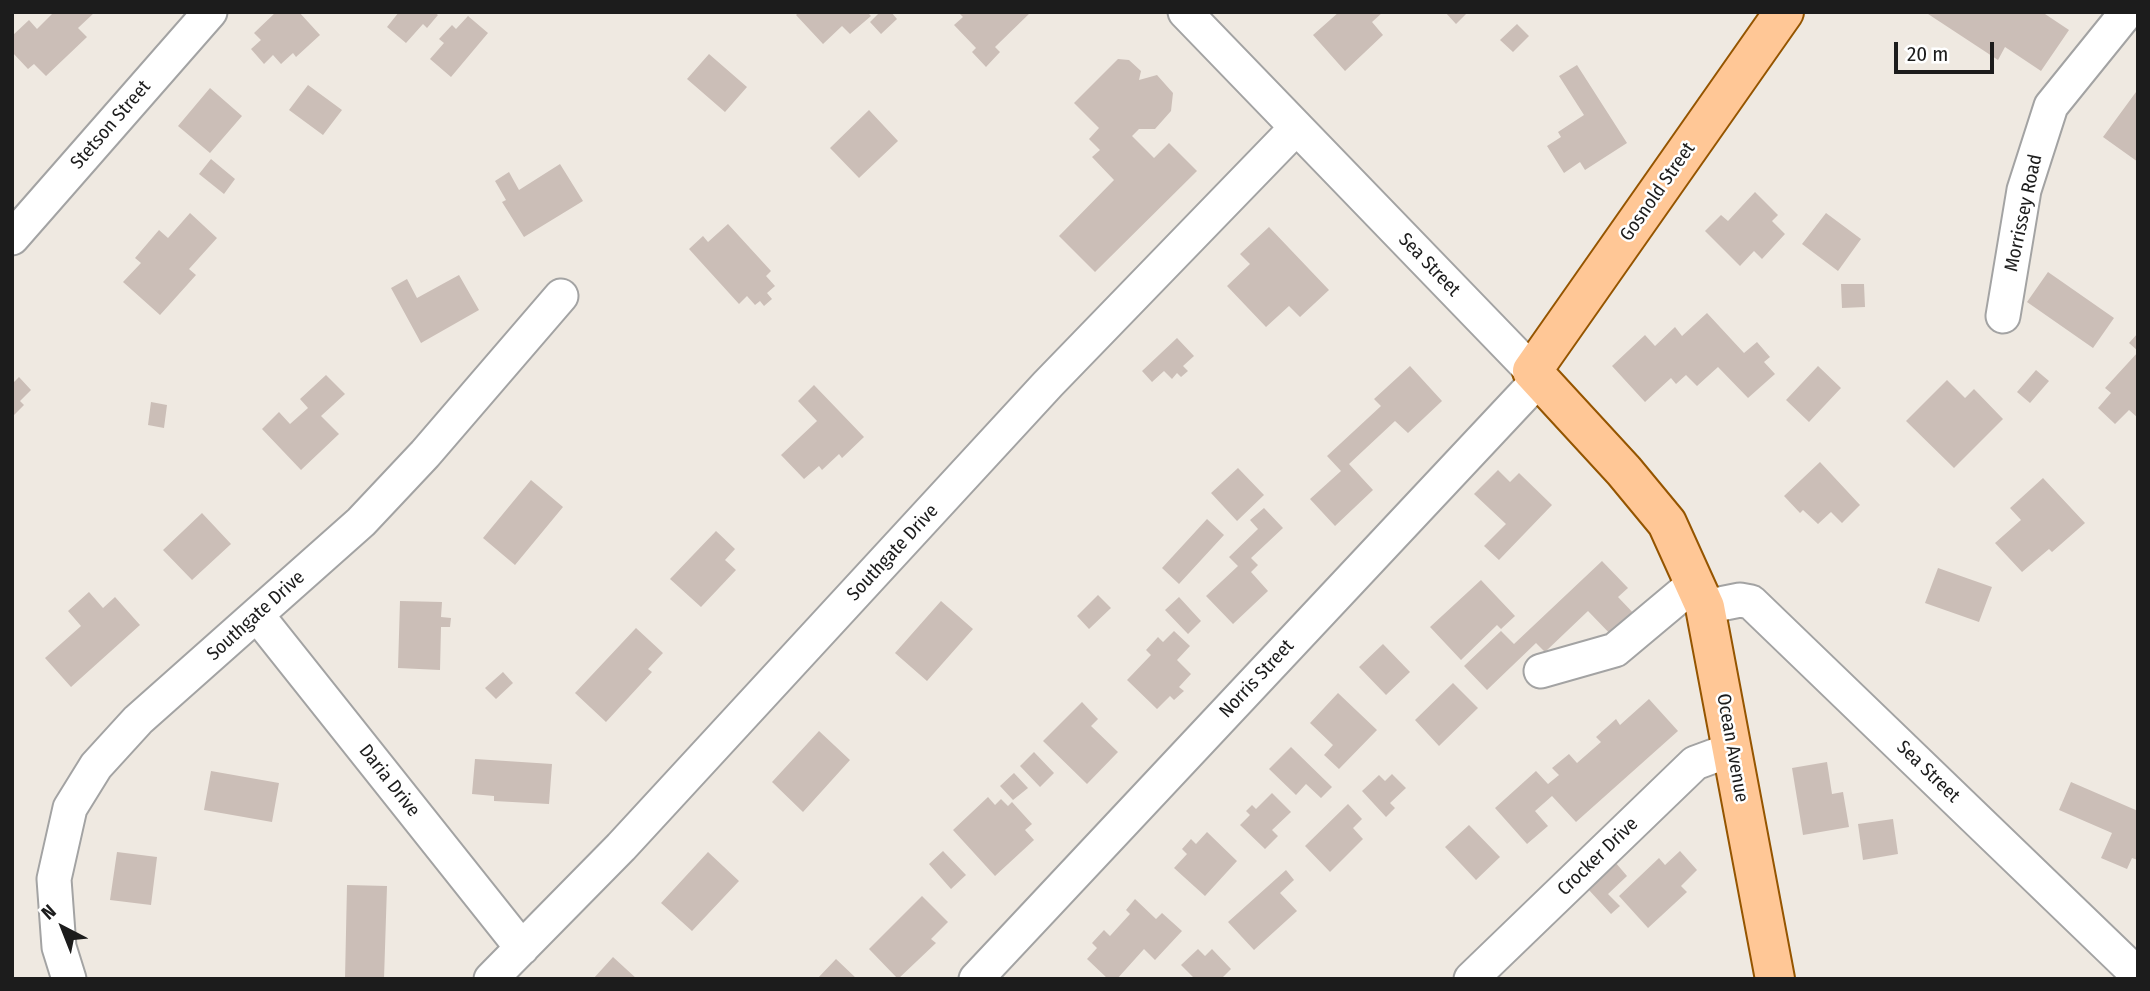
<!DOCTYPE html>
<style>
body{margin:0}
#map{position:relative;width:2150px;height:991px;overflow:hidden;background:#efe9e1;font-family:"Fira Sans Condensed",sans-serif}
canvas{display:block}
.frame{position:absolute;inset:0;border:14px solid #1c1c1c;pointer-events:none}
.north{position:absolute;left:28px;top:893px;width:70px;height:70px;-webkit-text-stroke:5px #fff;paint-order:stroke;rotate:318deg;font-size:19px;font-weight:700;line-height:28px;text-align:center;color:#1c1c1c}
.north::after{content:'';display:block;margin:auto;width:24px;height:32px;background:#1c1c1c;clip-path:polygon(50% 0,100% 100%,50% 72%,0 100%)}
.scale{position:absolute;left:1894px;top:42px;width:100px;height:32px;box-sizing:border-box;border:4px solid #1c1c1c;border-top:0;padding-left:9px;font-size:21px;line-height:24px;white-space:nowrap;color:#1c1c1c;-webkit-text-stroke:5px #fff;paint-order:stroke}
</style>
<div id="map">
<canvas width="2150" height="991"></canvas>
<div class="frame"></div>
<div class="north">N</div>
<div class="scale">20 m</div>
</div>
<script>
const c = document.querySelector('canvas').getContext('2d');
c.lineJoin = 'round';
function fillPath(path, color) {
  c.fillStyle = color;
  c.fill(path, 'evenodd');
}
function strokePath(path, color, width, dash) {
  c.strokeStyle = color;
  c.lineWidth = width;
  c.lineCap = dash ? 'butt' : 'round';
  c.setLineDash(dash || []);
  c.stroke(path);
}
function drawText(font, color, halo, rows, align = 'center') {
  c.font = font + ' "Fira Sans Condensed",sans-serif';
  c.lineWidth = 5;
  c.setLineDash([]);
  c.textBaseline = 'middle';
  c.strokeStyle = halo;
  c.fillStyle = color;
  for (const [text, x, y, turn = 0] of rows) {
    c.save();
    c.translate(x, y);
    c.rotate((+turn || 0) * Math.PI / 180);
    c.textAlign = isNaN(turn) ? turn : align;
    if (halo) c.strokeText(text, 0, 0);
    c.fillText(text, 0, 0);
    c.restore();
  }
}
const building = new Path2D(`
 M54 12H95L78 28 87 37 46 76 34 64 28 69 12 52V36L29 20 37 29Z
 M276 12H299L320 35 296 57 293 53 281 64 273 55 264 64 251 49 261 40 254 33Z
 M399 12H434L438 15 427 28 423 24 406 43 387 27Z
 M799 12H867L871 16 850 34 842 26 823 44 796 15Z
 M880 12H891L897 19 881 34 870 22Z
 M958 12H1031L995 47 1000 52 986 67 972 52 976 48 954 25 963 17Z
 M1339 12H1383L1372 22 1383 35 1345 71 1313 35Z
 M1445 12H1468L1456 24Z
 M1925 12H2042L2069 30 2041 71 2005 47 1998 60Z
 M468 16 488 33 451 77 430 59 444 43 439 39 452 25 456 29Z
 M1517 24 1529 36 1513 52 1500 40Z
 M709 54 747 87 725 112 687 79Z
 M1118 59 1129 60 1141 71 1139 80 1157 75 1173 93 1171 111 1155 129H1139L1132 136 1154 158 1169 143 1197 171 1095 272 1059 236 1114 180 1092 157 1100 150 1089 139 1099 128 1074 103Z
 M1577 65 1627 143 1585 170 1580 162 1564 173 1547 146 1561 137 1558 132 1584 115 1559 76Z
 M308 85 342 110 323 135 289 110Z
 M210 88 242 116 210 153 178 126Z
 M2136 92 2138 93V162L2103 137Z
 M869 110 898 141 859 178 830 148Z
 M211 159 235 179 224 194 199 174Z
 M560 164 583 201 524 237 502 202 506 200 495 181 509 172 519 190Z
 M1755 192 1778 215 1772 221 1785 234 1762 259 1754 251 1740 266 1705 231 1721 215 1728 221Z
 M190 213 217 238 189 269 196 275 160 315 123 282 141 263 135 258 159 230 168 238Z
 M1826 213 1861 239 1838 271 1802 244Z
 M728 224 771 271 766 276 775 286 767 293 772 299 764 306 760 301 755 305 747 296 739 304 689 249 703 236 708 242Z
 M1269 227 1329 290 1300 317 1289 306 1266 327 1227 286 1250 264 1240 254Z
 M2048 272 2114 318 2093 348 2027 302Z
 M459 275 479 310 421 343 391 288 407 279 417 298Z
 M1841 284H1864L1865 307 1842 308Z
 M1707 313 1744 353 1757 342 1770 357 1764 362 1775 374 1748 398 1718 367 1697 386 1686 375 1676 384 1671 378 1645 402 1612 366 1645 335 1655 346 1675 327 1682 336Z
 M2138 333V351L2129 343Z
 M1177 338 1194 356 1183 366 1188 371 1181 377 1177 373 1172 379 1164 371 1152 382 1142 371Z
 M2138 352V418L2129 410 2115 424 2098 408 2111 393 2105 388Z
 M1410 366 1442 401 1408 433 1395 421 1349 464 1373 490 1335 526 1310 499 1341 471 1327 456 1381 406 1374 399Z
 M1818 366 1841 388 1809 422 1786 400Z
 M2036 370 2049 381 2030 403 2017 392Z
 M326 375 345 394 321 416 339 434 301 470 262 429 279 412 290 424 308 408 300 399Z
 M19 377 31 390 20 401 24 405 12 417V384Z
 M1947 380 1965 398 1974 389 2003 419 1954 468 1906 421Z
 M814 385 864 437 842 458 839 454 822 470 819 466 804 479 781 455 817 421 798 401Z
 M151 402 167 405 164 428 148 425Z
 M1820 462 1860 505 1842 523 1831 512 1818 524 1803 510 1800 513 1784 496Z
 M1238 468 1264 495 1237 521 1211 493Z
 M1498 470 1510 482 1519 473 1552 505 1499 560 1484 546 1506 524 1474 494Z
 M2043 478 2085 523 2052 552 2049 549 2022 572 1995 543 2021 520 2010 508Z
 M531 480 563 507 515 565 483 538Z
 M1264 508 1283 528 1251 558 1258 565 1251 572 1268 591 1233 624 1206 596 1238 566 1229 557 1258 529 1250 520Z
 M202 513 231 544 192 580 163 550Z
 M1207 519 1224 535 1179 584 1162 568Z
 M716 531 735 549 725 560 736 570 701 607 670 579Z
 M1602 561 1628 588 1618 597 1638 618 1615 639 1588 611 1545 652 1536 643 1487 690 1464 666 1501 631 1514 644Z
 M1938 568 1992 587 1979 622 1925 603Z
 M1481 580 1515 616 1501 629 1497 625 1461 660 1430 627Z
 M89 592 103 608 115 597 140 625 71 687 45 658 81 626 68 611Z
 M1098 595 1111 608 1089 629 1077 616Z
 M1179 597 1201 621 1188 634 1165 610Z
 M400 601 442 602 441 617 451 618 450 627H441L440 670 398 668Z
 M941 601 973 629 927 681 895 653Z
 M636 628 663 653 648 669 652 672 606 722 575 693Z
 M1174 631 1190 646 1177 660 1191 674 1179 687 1184 691 1174 700 1170 696 1157 709 1127 680 1151 655 1146 650 1158 637 1163 642Z
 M1383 644 1410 672 1386 695 1359 667Z
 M503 672 513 683 496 699 485 688Z
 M1453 683 1478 708 1439 746 1415 720Z
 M1338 693 1377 730 1339 769 1324 755 1333 745 1310 723Z
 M1649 699 1678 731 1576 822 1552 796 1535 811 1548 826 1527 844 1495 808 1536 771 1548 784 1559 775 1552 768 1569 754 1577 763 1601 742 1596 737 1616 719 1620 725Z
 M1082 702 1098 719 1091 726 1118 752 1087 784 1043 741Z
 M819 731 850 760 803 812 772 782Z
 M1291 747 1332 787 1321 798 1306 784 1296 795 1269 769Z
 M1034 752 1054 773 1040 787 1020 766Z
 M475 759 552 764 549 804 494 801V796L472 794Z
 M1827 762 1832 794 1843 792 1849 827 1803 835 1792 768Z
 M211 771 279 783 272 822 204 810Z
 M1014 773 1028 788 1013 800 1000 786Z
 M1392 774 1406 788 1390 803 1395 808 1386 817 1362 791 1379 775 1385 781Z
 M2071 782 2138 811V860L2132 858 2127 869 2101 858 2112 833 2059 810Z
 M1272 793 1291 812 1272 830 1278 836 1265 849 1240 825 1250 815 1246 811 1252 805 1256 809Z
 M988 797 995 805 1001 799 1008 806 1012 802 1032 824 1025 830 1034 840 995 876 953 830Z
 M1348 804 1362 819 1353 828 1363 839 1330 872 1305 846Z
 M1893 819 1898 854 1863 860 1858 824Z
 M1469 825 1500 857 1476 880 1445 847Z
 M1207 832 1237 861 1205 896 1174 868 1187 854 1182 849 1191 839 1196 844Z
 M943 851 966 875 951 889 929 864Z
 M1680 851 1697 870 1681 886 1687 892 1648 928 1619 896 1659 858 1665 865Z
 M117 852 157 857 151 905 110 900Z
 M708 852 739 881 692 931 661 903Z
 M1615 862 1627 876 1608 894 1620 906 1611 914 1588 889Z
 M1286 870 1294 880 1280 893 1297 911 1254 950 1228 922Z
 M347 885 387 886 384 979H345Z
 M922 896 948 922 931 939 936 943 898 979 869 949Z
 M1135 899 1156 919 1162 913 1182 931 1155 960 1144 949 1117 979H1108L1087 959 1097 948 1092 943 1104 930 1110 936 1130 914 1126 910Z
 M1198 949 1205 956 1212 949 1231 969 1221 979H1195L1181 965Z
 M613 957 637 979H593Z
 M836 959 857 979H817Z`);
const minor = new Path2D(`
 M1185 12 1532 371
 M12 238 210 12
 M2003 316 2024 190 2051 106 2127 12
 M1705 607 1740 600 1751 602 2138 975
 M257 615 522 948
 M1541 671 1615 650 1695 583
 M69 979 59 947 54 879 70 808 96 766 138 720 361 522 425 454 561 296
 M491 979 621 847 1048 384 1296 128
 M976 979 1538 380
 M1471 979 1695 763 1733 749`);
const major = new Path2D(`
 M1775 979 1705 607 1667 523 1624 471 1532 371 1784 12`);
const streetNames = [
 ["Stetson Street",111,125,-49],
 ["Gosnold Street",1658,192,-55],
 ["Morrissey Road",2024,213,-78],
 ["Sea Street",1429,265,46],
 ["Southgate Drive",893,553,-47],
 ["Southgate Drive",256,616,-42],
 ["Norris Street",1257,679,-47],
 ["Ocean Avenue",1732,748,80],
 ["Sea Street",1928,772,44],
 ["Daria Drive",389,781,52],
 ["Crocker Drive",1598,857,-44]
];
fillPath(building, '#cbbeb7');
strokePath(minor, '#a3a3a3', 37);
strokePath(major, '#955500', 42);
strokePath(minor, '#fff', 33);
strokePath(major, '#ffc796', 38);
drawText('19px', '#1c1c1c', '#fff', streetNames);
</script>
